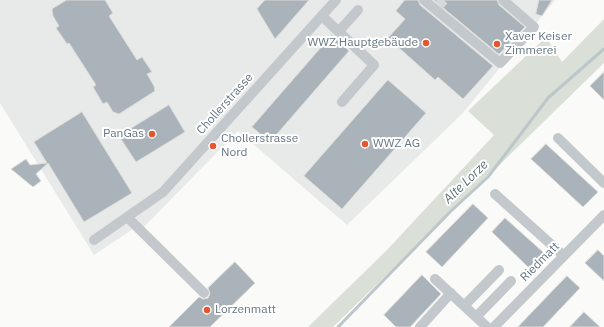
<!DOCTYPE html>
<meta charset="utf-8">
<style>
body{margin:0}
canvas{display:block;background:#fafaf8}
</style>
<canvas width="604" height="327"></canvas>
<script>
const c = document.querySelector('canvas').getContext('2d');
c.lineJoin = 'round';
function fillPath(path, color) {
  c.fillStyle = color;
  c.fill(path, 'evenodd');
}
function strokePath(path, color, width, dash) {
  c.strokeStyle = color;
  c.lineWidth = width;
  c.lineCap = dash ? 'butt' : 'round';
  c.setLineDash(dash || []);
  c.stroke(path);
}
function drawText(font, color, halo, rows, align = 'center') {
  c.font = font + ' "IBM Plex Sans",sans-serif';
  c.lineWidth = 4;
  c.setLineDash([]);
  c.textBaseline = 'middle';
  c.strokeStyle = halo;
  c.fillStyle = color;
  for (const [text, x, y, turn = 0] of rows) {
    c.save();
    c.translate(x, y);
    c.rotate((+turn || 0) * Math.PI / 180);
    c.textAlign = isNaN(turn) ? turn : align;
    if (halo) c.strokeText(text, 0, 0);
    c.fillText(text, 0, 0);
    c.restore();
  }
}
const built = new Path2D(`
 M0 0H555L463 113 347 225 238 131 143 228 139 225 94 255 0 103Z`);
const green = new Path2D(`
 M604 19V63L333 327H308L387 250 494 135 468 111 546 37 562 62Z`);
const stream = new Path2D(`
 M338 327 451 211 488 177 548 98 604 49`);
const building = new Path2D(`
 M67 0H105L113 13 109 16 137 60 142 57 152 72 147 74 154 86 155 91 119 114 113 112 107 102 103 104 93 87 96 85 69 43 67 44 56 28 59 26 53 16 52 9Z
 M265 0H309L275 39 257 9Z
 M405 0H418L420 5 493 66 463 99 438 77 435 80 388 38 405 19 396 11Z
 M434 0H497L499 5 525 27 499 54Z
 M539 0H552L542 16 536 14Z
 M332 35 349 51 270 142 252 127Z
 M604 72V100L590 86Z
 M388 80 426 113 342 209 304 176Z
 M169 105 185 132 136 162 119 136Z
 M82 112 132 193 84 222 48 163 36 174 41 181 33 187 11 169 26 159 30 165 47 163 34 142Z
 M546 144 598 192 583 207 531 159Z
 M473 204 488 218 442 267 426 252Z
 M505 218 544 253 529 268 492 232Z
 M598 250 604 256V281L585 263Z
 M235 262 255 283 210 327H169L199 297 203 299 208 298 210 294 208 288Z
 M422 275 441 294 410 327H396L384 315Z
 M567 276 580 288 543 327H518Z
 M584 312 600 327H570Z`);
const minorTunnel = new Path2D(`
 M439 5 444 0`);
const minor = new Path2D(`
 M424 0 500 63 534 27 503 0
 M322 16 374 65 342 102
 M339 31 358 10
 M558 138 604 183
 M495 194 564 256
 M127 217 204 293
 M94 240 163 192 336 0
 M435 279 487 327
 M464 306 499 270
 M476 317 511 281
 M420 327 451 293
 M494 327 604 215`);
const markers = [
 [426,43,4,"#e4572e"],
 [497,44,4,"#e4572e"],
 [152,134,4,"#e4572e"],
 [365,144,4,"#e4572e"],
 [213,146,4,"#e4572e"],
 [207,310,4,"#e4572e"]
];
const poiNames = [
 ["Xaver Keiser",505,37],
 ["Zimmerei",505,51],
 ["WWZ Hauptgebäude",418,43,"right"],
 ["PanGas",144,134,"right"],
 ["Chollerstrasse",221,139],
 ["Nord",221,153],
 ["WWZ AG",373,144],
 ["Lorzenmatt",215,310]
];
const streetNames = [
 ["Chollerstrasse",225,104,-48],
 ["Riedmatt",540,262,-45]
];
const waterNames = [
 ["Alte Lorze",466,182,-44]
];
fillPath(built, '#e8e9e9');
fillPath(green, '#dadfd7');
strokePath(stream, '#bbc7cb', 3);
fillPath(building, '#aab3b9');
strokePath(building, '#dcdcda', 1);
strokePath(minorTunnel, '#d5d9db', 10, [10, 5]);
strokePath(minor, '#c3c8cc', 10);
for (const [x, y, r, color] of markers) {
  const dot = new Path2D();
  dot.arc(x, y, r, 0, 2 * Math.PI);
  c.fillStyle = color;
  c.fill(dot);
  strokePath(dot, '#fff', 1.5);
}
drawText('12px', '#657683', '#fff', poiNames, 'left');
drawText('12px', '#657683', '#fff', streetNames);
drawText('italic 13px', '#60757c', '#fff', waterNames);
</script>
